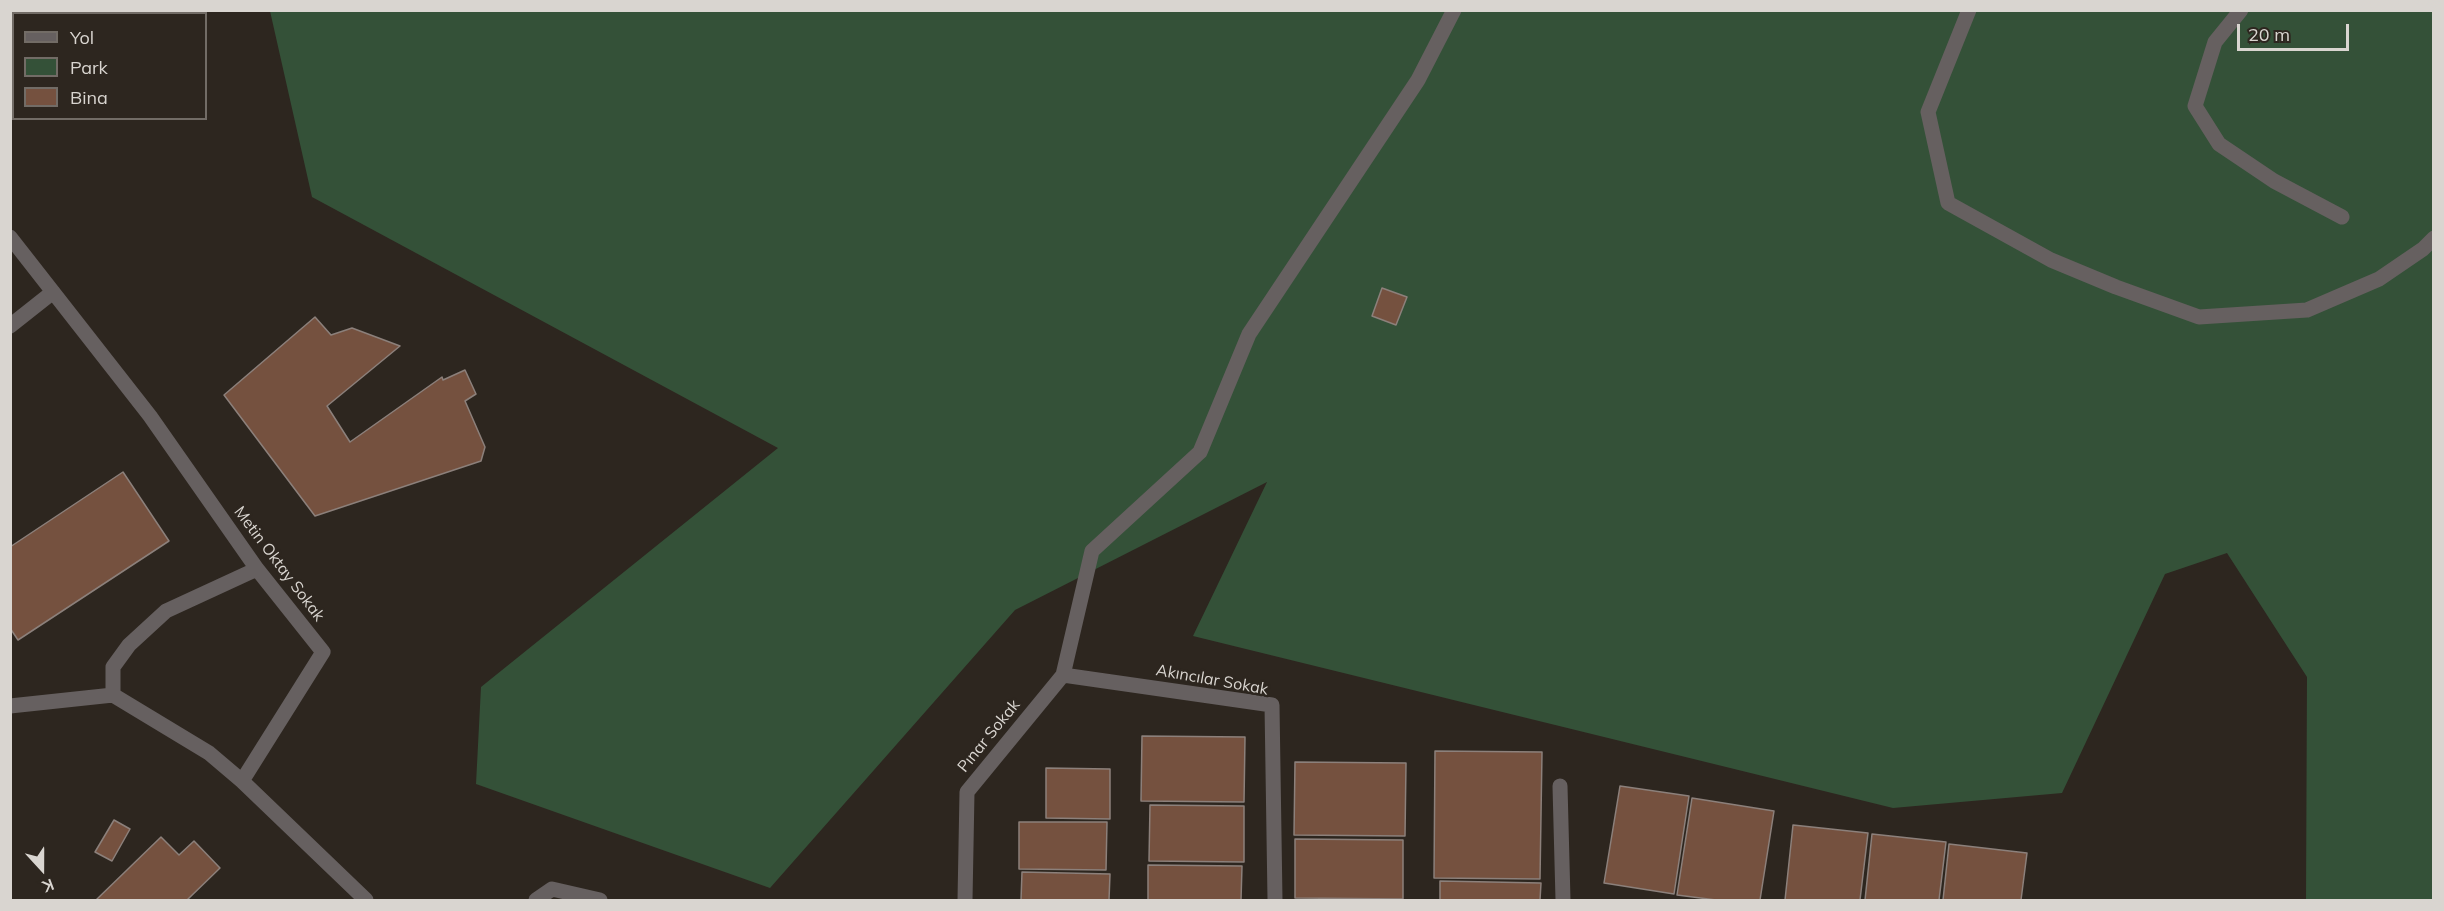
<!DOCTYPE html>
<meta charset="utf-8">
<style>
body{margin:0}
#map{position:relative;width:2444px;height:911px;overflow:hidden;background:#2d261f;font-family:Mulish,sans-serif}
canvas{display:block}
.frame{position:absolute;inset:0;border:12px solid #d9d5d0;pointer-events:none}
.legend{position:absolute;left:12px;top:12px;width:195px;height:108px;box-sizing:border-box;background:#2d261f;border:2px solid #726c66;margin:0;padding:8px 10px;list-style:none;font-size:18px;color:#d9d5d0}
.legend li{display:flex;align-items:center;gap:12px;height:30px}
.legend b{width:30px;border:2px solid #726c66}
.north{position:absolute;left:12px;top:839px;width:60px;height:60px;-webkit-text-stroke:4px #2d261f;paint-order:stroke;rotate:159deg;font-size:16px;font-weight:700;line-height:24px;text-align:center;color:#d9d5d0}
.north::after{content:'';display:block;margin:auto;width:21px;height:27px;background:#d9d5d0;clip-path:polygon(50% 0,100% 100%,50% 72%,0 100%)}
.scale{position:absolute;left:2237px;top:24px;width:112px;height:27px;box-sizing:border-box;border:3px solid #d9d5d0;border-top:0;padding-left:8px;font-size:18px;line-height:21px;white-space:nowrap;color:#d9d5d0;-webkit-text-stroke:4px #2d261f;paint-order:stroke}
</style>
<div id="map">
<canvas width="2444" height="911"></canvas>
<div class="frame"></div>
<ul class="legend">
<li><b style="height:8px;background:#666060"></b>Yol</li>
<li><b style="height:16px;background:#345138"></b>Park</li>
<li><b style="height:16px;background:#75513f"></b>Bina</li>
</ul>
<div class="north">K</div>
<div class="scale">20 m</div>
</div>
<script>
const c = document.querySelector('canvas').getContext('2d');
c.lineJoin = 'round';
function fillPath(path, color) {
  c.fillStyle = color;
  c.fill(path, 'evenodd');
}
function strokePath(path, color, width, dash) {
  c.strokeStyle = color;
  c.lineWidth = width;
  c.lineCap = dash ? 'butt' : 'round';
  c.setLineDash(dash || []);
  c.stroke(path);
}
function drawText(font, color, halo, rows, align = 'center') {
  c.font = font + ' Mulish,sans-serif';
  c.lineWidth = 5;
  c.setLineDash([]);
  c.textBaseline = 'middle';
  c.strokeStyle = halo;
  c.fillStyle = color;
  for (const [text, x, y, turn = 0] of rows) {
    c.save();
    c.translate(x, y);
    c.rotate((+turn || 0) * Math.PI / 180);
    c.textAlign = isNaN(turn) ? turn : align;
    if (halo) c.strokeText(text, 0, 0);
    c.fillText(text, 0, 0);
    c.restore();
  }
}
const green = new Path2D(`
 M270 11H2433V900H2306L2307 677 2227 553 2165 574 2062 793 1893 808 1193 636 1267 482 1015 610 770 888 476 784 481 687 778 448 312 197Z`);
const building = new Path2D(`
 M1382 288 1407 297 1396 325 1372 316Z
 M315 317 331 335 352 328 400 346 327 406 350 442 442 377 443 380 465 370 476 394 465 401 485 447 481 461 315 516 224 395Z
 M123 472 169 541 18 640 10 628V547Z
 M1142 736 1245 737 1244 802 1141 801Z
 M1435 751 1542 752 1540 879 1434 878Z
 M1295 762 1406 763 1405 836 1294 835Z
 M1046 768 1110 769V819L1046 818Z
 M1620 786 1689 796 1674 894 1604 883Z
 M1692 798 1774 811 1760 900H1716L1677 895Z
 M1150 805 1244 806V862L1149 861Z
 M114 820 130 829 112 861 95 852Z
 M1019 822H1107L1106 870 1019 869Z
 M1793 825 1868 833 1860 900H1785Z
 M1872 834 1946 842 1939 900H1865Z
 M161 837 179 855 194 841 220 868 187 900H96Z
 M1295 839 1403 840V899L1295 898Z
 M1949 844 2027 853 2021 900H1943Z
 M1148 865 1242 866 1241 900H1148Z
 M1022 872 1110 874 1109 900H1021Z
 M1440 881 1541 883 1540 900H1440Z`);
const minor = new Path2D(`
 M1969 10 1928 112 1948 203 2051 260 2116 287 2199 317 2307 310 2379 279 2423 249 2434 238
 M2241 10 2215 42 2195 106 2219 144 2274 181 2342 217
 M10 237 150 416 257 569 323 652 242 781
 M10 326 53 292
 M1063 675 1272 705 1275 900
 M113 695V667L129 645 166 611 257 569
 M10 706 113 695 209 753 242 781 366 900
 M1560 786 1563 900
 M536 900 552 889 600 900
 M965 900 967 792 1063 675 1092 551 1200 452 1249 334 1418 80 1454 10`);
const streetNames = [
 ["Metin Oktay Sokak",279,564,53],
 ["Akıncılar Sokak",1212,680,10],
 ["Pınar Sokak",989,736,-51]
];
fillPath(green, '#345138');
fillPath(building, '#75513f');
strokePath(building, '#8c807b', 1.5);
strokePath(minor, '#666060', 15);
drawText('16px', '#d9d5d0', '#2d261f', streetNames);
</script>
